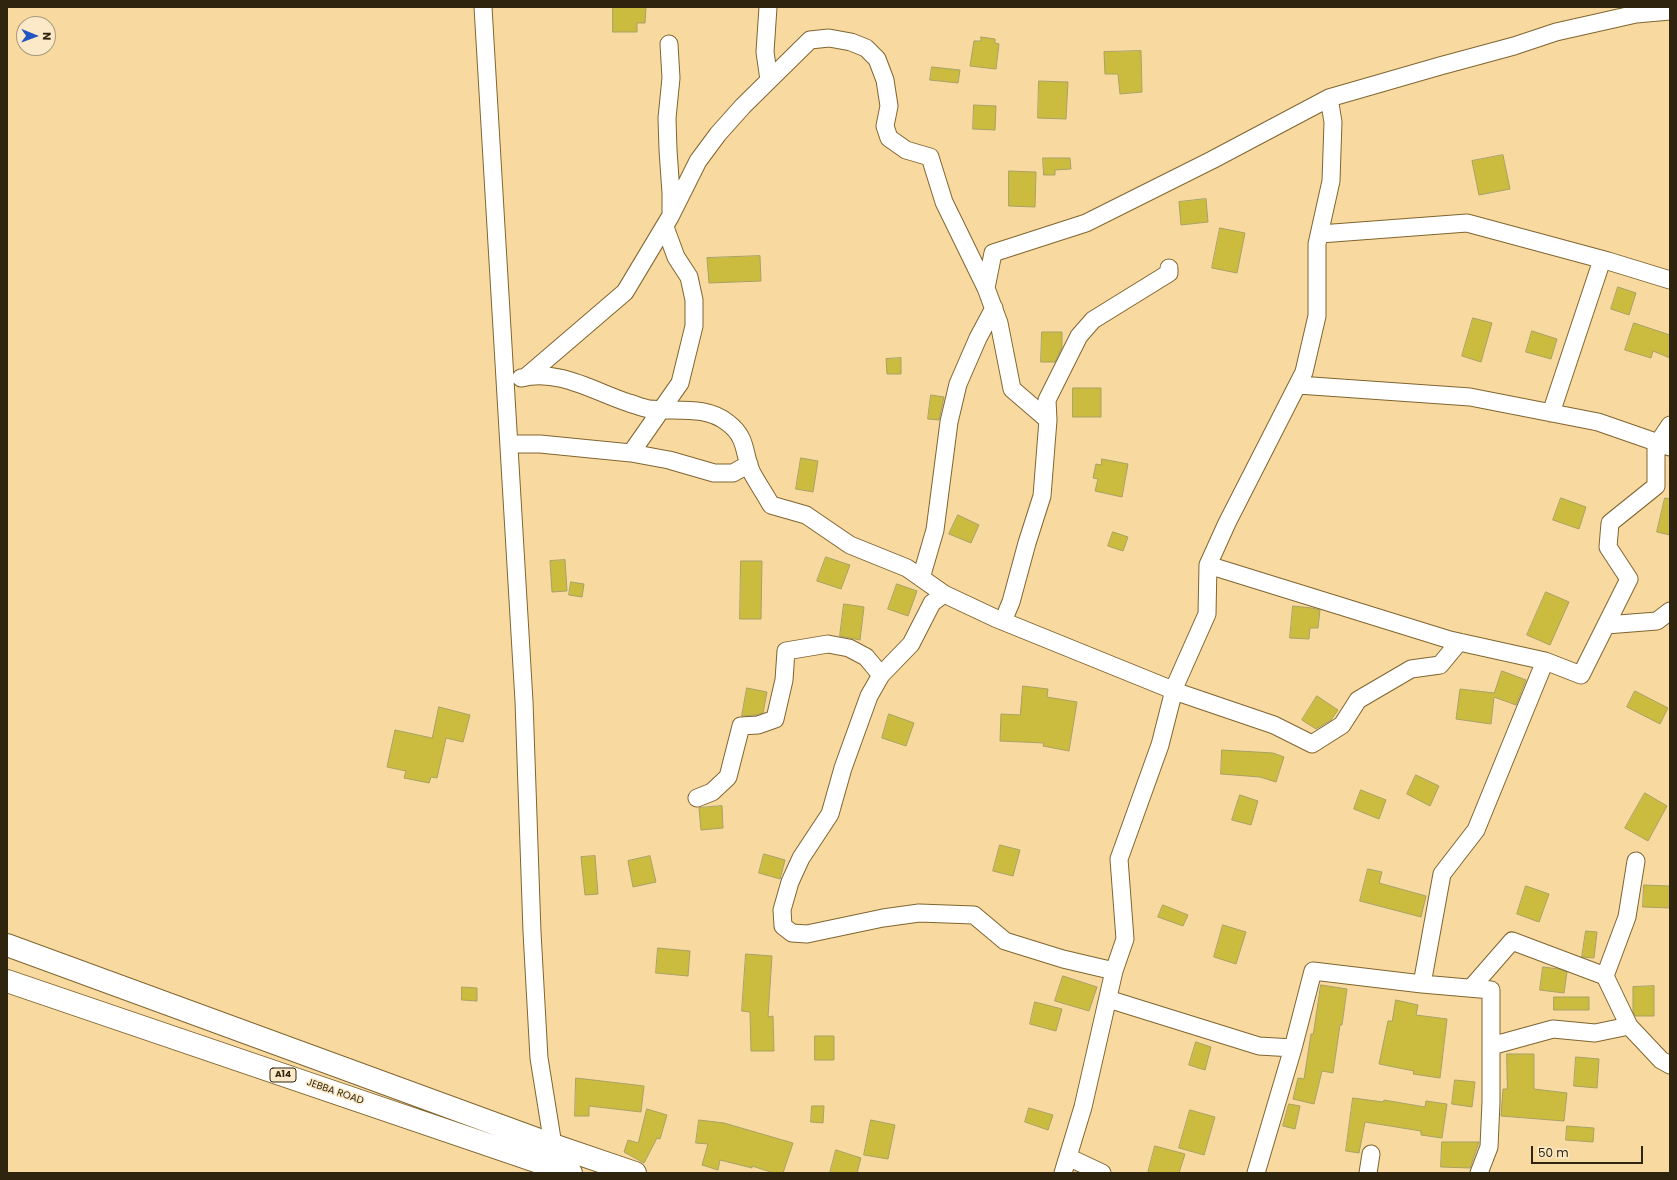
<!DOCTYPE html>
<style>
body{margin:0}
#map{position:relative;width:1677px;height:1180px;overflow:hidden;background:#f8daa1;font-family:Poppins,sans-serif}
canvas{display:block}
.frame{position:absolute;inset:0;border:8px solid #2f240d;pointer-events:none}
.north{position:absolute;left:16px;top:16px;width:40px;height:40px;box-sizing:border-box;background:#fbe9c7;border:1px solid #a99a7d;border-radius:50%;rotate:91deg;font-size:11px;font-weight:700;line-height:16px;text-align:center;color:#2f240d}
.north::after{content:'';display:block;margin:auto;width:14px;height:18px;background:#2155c2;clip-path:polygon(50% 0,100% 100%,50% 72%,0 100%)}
.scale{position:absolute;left:1531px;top:1146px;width:112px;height:18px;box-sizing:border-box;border:2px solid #2f240d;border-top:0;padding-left:5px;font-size:12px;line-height:14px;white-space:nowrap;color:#2f240d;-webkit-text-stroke:3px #fbe9c7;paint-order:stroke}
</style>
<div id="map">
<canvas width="1677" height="1180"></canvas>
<div class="frame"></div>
<div class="north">N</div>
<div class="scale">50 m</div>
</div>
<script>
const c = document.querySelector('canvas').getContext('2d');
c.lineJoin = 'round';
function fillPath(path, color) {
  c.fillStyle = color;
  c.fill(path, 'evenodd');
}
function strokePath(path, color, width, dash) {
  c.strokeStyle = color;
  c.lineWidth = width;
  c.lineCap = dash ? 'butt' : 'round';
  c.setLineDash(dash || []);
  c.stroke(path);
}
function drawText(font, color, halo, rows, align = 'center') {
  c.font = font + ' Poppins,sans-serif';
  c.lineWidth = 3;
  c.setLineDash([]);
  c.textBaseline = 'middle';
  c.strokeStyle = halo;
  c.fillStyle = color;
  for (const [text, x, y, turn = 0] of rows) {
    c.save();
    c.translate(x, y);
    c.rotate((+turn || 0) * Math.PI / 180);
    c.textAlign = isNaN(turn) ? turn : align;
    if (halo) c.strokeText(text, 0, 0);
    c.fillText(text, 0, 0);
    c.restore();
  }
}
const building = new Path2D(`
 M613 7H646L645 23H637V32H613Z
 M981 37 995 39V43L999 44 996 69 970 66 974 41H981Z
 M1141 51 1142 92 1120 94 1118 74H1105L1104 52Z
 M932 67 960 70 958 83 930 80Z
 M1039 81 1068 82 1066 119 1038 118Z
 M974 105 996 106 995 130 973 129Z
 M1503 155 1510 189 1479 195 1472 161Z
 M1043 158H1070L1071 169 1055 170V175H1044Z
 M1009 171 1036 172 1035 207 1009 206Z
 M1206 199 1208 222 1181 225 1179 202Z
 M1220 228 1245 233 1237 273 1212 268Z
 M760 256 761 281 709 283 707 258Z
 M1618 287 1636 293 1629 315 1611 309Z
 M1473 318 1492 323 1481 362 1462 356Z
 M1634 323 1670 335V358L1653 351 1651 358 1625 350Z
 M1532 331 1557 339 1551 359 1526 352Z
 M1042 332H1062V347L1055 362H1041Z
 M901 358V374H887L886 359Z
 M1073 388H1101V417H1073Z
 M931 395 944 397 939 420 928 419Z
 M801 458 818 461 813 492 796 489Z
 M1102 459 1128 464 1122 497 1095 491 1098 479 1093 478 1096 464 1101 465Z
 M1561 498 1586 507 1579 529 1553 520Z
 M1665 498 1670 499V535L1657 532Z
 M958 515 979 525 971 543 949 534Z
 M1113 532 1128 537 1123 551 1108 546Z
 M826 557 850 565 841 589 817 581Z
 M565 560 567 591 552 592 550 561Z
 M741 561H762L761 619H740Z
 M571 582 584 584 582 597 569 595Z
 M897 584 917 591 908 616 888 609Z
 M1546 592 1569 602 1550 645 1527 635Z
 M844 604 864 607 860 640 840 636Z
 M1293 606 1312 608 1320 610 1318 628H1310L1309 639 1290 638Z
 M1502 671 1526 680 1516 705 1494 697 1491 724 1456 719 1460 689 1494 693Z
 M1023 686 1048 689 1047 697 1077 702 1069 751 1043 746 1044 743 1000 741 1001 714 1020 715Z
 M747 688 767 692 763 713 756 715 742 716Z
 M1635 691 1668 708 1660 724 1627 707Z
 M1317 696 1338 710 1331 720 1316 729 1302 720Z
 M439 707 470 715 463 742 446 738 437 778 431 777 429 783 404 778 406 771 387 767 395 730 432 738Z
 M889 714 914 723 906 746 882 738Z
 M1222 750 1273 753 1284 757 1276 782 1260 777 1221 774Z
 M1416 775 1439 786 1430 806 1407 794Z
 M1361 790 1386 800 1379 819 1354 809Z
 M1645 793 1667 806 1648 841 1625 828Z
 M1240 795 1258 801 1251 825 1232 820Z
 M722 806 723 828 701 830 699 808Z
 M1000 845 1020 850 1013 876 993 871Z
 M764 854 785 860 780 879 759 873Z
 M595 856 598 894 585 895 581 857Z
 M650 856 656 882 633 887 628 861Z
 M1368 869 1382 872 1379 883 1426 896 1421 917 1360 901Z
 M1644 885 1670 886V908L1643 907Z
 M1526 886 1549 894 1539 922 1517 914Z
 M1163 905 1188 915 1183 926 1158 917Z
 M1223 925 1246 932 1236 964 1214 957Z
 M1586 931 1597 932 1594 958 1582 957Z
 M658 948 690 951 688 976 656 973Z
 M746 954 772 956 768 1017 773 1016 774 1051H751L750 1012 742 1011Z
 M1543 967 1559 969 1567 972 1564 993 1540 990Z
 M1063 976 1097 987 1089 1011 1055 1001Z
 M1321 985 1347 989 1342 1025H1340L1333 1073 1322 1071 1314 1104 1293 1099 1298 1078 1304 1079 1311 1034H1313Z
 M1654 986V1016H1635L1633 1012V987Z
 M462 987 477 988V1001L462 1000Z
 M1554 997H1589V1010H1554Z
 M1396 1000 1418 1005 1416 1015 1447 1019 1440 1078 1413 1074 1414 1071 1379 1064 1388 1021H1392Z
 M1035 1002 1062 1009 1056 1031 1030 1024Z
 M815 1036H834V1060H815Z
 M1196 1042 1211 1047 1205 1070 1189 1065Z
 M1507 1054H1534V1089L1567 1093 1564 1121 1501 1116 1503 1089H1507Z
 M1576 1057 1599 1059 1597 1088 1574 1086Z
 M576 1078 644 1086 641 1112 589 1106V1116H575Z
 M1455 1080 1475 1082 1472 1107 1452 1104Z
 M1353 1098 1383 1102 1384 1100 1425 1107 1426 1101 1447 1104 1442 1138 1421 1135V1131L1365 1122 1359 1153 1346 1151Z
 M1289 1104 1300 1106 1295 1129 1283 1126Z
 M812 1106H824L823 1123 811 1122Z
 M1029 1108 1053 1115 1048 1130 1025 1122Z
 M647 1109 667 1115 660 1139 657 1138 644 1163 624 1152 628 1140 638 1143Z
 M1190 1110 1215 1117 1204 1155 1179 1148Z
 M699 1120 724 1123 793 1143 783 1173H774L752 1166V1168L720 1160 718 1170 702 1165 708 1144 696 1143Z
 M871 1120 895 1125 888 1159 864 1155Z
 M1567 1126 1594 1128 1593 1142 1566 1140Z
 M1442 1142H1479L1470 1168 1441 1167Z
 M1155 1146 1185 1154 1179 1173H1148Z
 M836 1150 861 1158 857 1173H830Z`);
const minor = new Path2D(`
 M483 7 524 701 532 932 539 1058 553 1145
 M768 7 765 52 769 80
 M669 44 671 78 667 118 668 150 671 193V212
 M1320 234 1467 223 1608 261 1670 280
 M527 376 625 292 670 217 698 161 718 134 743 106 810 40 829 38 851 42 866 48 877 59 885 80 889 106 885 126 889 138 906 150 930 157 944 202 986 288
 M521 378C558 368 595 392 629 403 636 405 643 408 649 409 676 412 706 405 728 423 748 438 743 454 752 473 758 484 765 494 771 505L806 515 850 545 907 568 944 594
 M1298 385 1470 397 1598 422 1670 447
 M1551 413 1602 260
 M1048 420 1047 400 1079 336 1093 320 1169 273V268
 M509 444H540L631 453 669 460 714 473H733L749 464
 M631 453 680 383 694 326V300L689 277 676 257 665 227
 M1208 565 1450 640 1545 661
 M921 578 935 530 949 422 958 384 978 338 994 308
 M1003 621 1011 602 1027 543 1042 496 1048 420 1012 389 999 323 986 288 993 253 1086 223 1212 160 1329 98 1440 66 1514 46 1556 32 1636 14 1670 11
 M1606 625 1629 579 1608 547 1610 523 1656 486V446L1670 425
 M697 798 712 792 728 777 741 726 758 725 775 719 784 680 786 651 828 644 849 648 866 657 881 675
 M1636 861 1627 917 1605 976 1629 1026 1661 1060 1670 1065
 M1114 971 1063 959 1005 941 974 915 919 913 883 918 807 934 792 933 783 926 782 910 790 882 801 858 830 814 843 768 869 696 881 675 911 644 932 603 944 594 995 618 1180 693 1274 725 1312 744 1342 725 1358 700 1411 669 1440 665 1459 642
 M1471 988 1512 941 1605 976
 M1108 999 1259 1046 1293 1048 1313 971 1422 984
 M1491 1046 1553 1029 1595 1033 1629 1026
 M1068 1157 1102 1173
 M1063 1173 1083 1107 1114 971 1125 939 1119 859 1160 745 1175 686 1207 614 1208 565 1227 523 1304 372 1317 316V244L1331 181 1333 122 1329 98
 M1256 1173 1293 1048
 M1368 1173 1371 1154
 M1479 1173 1489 1147 1491 1102V990L1422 984 1442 874 1476 830 1545 661 1581 675 1606 625 1657 621 1670 611`);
const highway = new Path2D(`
 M7 945 553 1145 635 1173
 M7 981 571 1173`);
const shields = [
 [283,1075,26]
];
const shieldNames = [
 ["A14",283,1075]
];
const streetNames = [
 ["JEBBA ROAD",335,1092,19]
];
fillPath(building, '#cbbc40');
strokePath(building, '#a8a165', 1);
strokePath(minor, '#80652f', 19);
strokePath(highway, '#80652f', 24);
strokePath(minor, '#fff', 17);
strokePath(highway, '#fff', 22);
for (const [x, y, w] of shields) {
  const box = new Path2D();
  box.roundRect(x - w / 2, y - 7, w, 14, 3);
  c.fillStyle = '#fbe9c7';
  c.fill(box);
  strokePath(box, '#2f240d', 1);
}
drawText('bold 9px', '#2f240d', null, shieldNames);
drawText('10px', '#2f240d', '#fbe9c7', streetNames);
</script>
